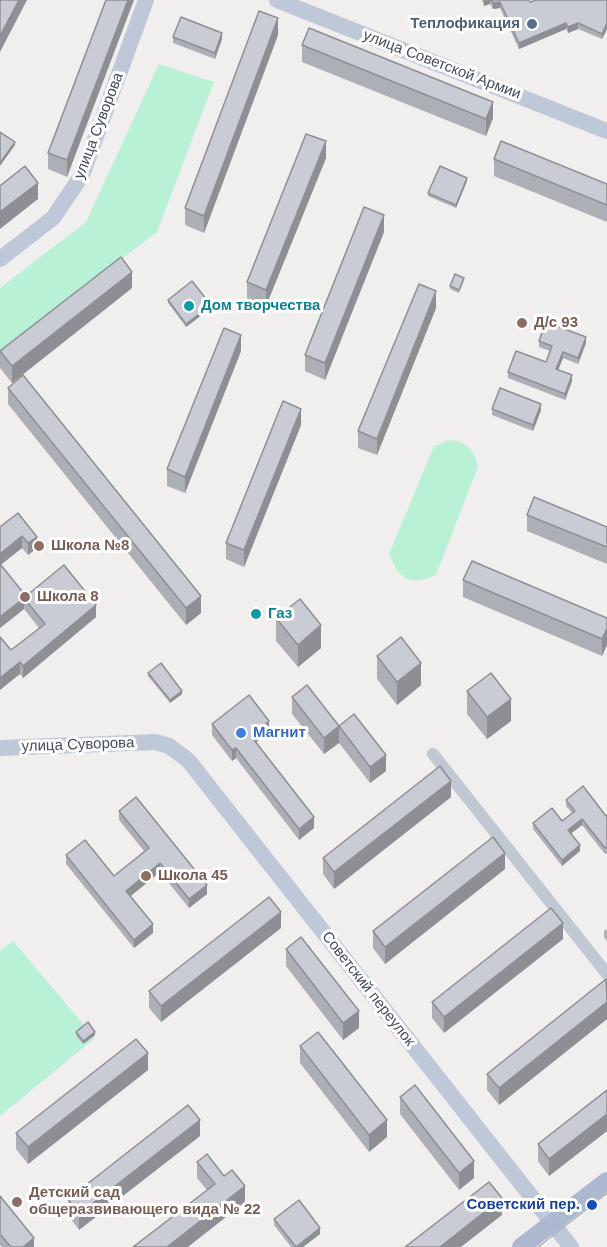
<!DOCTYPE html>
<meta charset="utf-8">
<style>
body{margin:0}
canvas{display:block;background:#f1eeee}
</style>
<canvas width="607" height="1247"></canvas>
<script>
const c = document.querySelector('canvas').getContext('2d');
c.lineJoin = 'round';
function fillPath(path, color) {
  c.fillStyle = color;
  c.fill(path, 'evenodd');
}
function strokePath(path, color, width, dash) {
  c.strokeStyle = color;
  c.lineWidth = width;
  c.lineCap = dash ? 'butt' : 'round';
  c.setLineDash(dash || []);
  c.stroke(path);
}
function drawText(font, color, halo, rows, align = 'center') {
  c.font = font + ' Arial,sans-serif';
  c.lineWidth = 6;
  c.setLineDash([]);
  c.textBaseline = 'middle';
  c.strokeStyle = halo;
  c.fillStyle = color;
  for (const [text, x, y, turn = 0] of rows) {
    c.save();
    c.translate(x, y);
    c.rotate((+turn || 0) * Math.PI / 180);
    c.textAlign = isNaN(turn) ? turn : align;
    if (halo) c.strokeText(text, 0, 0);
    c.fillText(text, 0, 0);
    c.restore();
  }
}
const green = new Path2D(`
 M159 64 214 82 157 232 0 352V288L86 222Z
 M450 440C467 442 475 450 478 467L436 575C410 586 399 580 389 554L434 446Z
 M13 941 95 1038 0 1116V951Z`);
const street = new Path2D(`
 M433 754 607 974`);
const secondary = new Path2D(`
 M277 0 607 131
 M0 259 53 218 82 175 146 0
 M0 748 156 742 169 746 188 760 571 1247`);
const primary = new Path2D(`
 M521 1247 607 1181`);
const tram = new Path2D(`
 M538 1247 607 1193`);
const wall = new Path2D(`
 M106 0 67 177 48 169V153Z
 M482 0H529L530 2 607 0V29L602 39 578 29 568 33 566 29 519 49 500 8 493 9 490 4 484 6Z
 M278 35 204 233 185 225V208Z
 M173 37 222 39 215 59 173 43Z
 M302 45 493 118 486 136 302 62Z
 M326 158 266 306 247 298V282Z
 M494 159 607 184V222L494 176Z
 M467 181 456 208 428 196V193Z
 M384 232 325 380 305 371V355Z
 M464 281 459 293 450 289V286Z
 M132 288 12 383 0 368V351Z
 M168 300 211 308 186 327 168 303Z
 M436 308 377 455 358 448V431Z
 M539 341 586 343 578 364 563 358 558 370 572 381 565 400 508 378V372L546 362 550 351 539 347Z
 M241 351 185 493 167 486V469Z
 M8 388 201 613 186 625 8 404Z
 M492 409 541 410 533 431 492 415Z
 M301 425 244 567 226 559V543Z
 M18 513 37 548 28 555 22 548 1 565 26 596 96 617 23 678 20 674 11 650 39 628 24 609 0 628V527Z
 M527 515 607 527V564L527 531Z
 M463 580 607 618V645L602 656 463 597Z
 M276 618 321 648 298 667 276 641Z
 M377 656 421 685 397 705 377 679Z
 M148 673 182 694 170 703 148 676Z
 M467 691 511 721 487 739 467 714Z
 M292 697 339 726 386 771 370 783 339 743 324 754 292 714Z
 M212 724 269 732 256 742 314 828 299 840 236 758 232 761 212 735Z
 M451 797 334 889 323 874V858Z
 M566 800 607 815V853L605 854 582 825 571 833 580 851 562 866 533 829V823L562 821 572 813 566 806Z
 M119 811 207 894 189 908 160 872 130 896 153 933 134 948 66 864V855L114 876 144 851 119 820Z
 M505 869 385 964 373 948V931Z
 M281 928 161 1022 149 1008V991Z
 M607 929V941L604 937V931Z
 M563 939 444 1033 432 1018V1002Z
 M286 949 359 1028 343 1040 286 966Z
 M607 980V1019L499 1105 487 1090V1074Z
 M76 1032 95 1035 83 1044 76 1035Z
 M300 1046 387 1137 369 1152 300 1063Z
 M148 1070 28 1164 16 1149V1133Z
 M607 1090V1131L549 1176 538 1161V1144Z
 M400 1097 474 1178 459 1190 400 1114Z
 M200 1136 79 1230 68 1215V1199Z
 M197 1162 245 1202 207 1190 197 1178Z
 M0 1196 34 1247H2L0 1245Z
 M274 1219 320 1234 303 1247H291L274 1225Z`);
const shadedWall = new Path2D(`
 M19 0H27L0 52V36Z
 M128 0H134L67 177V160Z
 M484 0H490V4L484 6Z
 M500 2V8L493 9V3Z
 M278 18V35L204 233V216Z
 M566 23V29L519 49V43Z
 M578 23V29L568 33V27Z
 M607 23V29L602 39V34Z
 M222 33V39L215 59V53Z
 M493 102V118L486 136V119Z
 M326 141V158L266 306V290Z
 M15 142V145L0 166V163Z
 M467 178V181L456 208V205Z
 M38 183V199L0 229V212Z
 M384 215V232L325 380V363Z
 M132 272V288L12 383V366Z
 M436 291V308L377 455V439Z
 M211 305V308L186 327V324Z
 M241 335V351L185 493V477Z
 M586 337V343L578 364V358Z
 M563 352V358L556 375V369Z
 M572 375V381L565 400V394Z
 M541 404V410L533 431V425Z
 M301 409V425L244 567V550Z
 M22 536V548L0 565V554Z
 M37 537V548L28 555V543Z
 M201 596V613L186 625V608Z
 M24 598V609L0 628V617Z
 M96 605V617L23 678V666Z
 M321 625V648L298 667V645Z
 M607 628V645L602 656V639Z
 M20 662V674L0 690V678Z
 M421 663V685L397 705V682Z
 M182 691V694L170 703V700Z
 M511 699V721L487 739V717Z
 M269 721V732L251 746V736Z
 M339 726V743L324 754V738Z
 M236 748V758L232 761V750Z
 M386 755V771L370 783V767Z
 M451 781V797L334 889V872Z
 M314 817V828L299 840V829Z
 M582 819V825L568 836V830Z
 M580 845V851L562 866V860Z
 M505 853V869L385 964V947Z
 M160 863V872L126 900V891Z
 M207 885V894L189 908V899Z
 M281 912V928L161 1022V1006Z
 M563 923V939L444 1033V1017Z
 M153 924V933L134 948V940Z
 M607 1002V1019L499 1105V1088Z
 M359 1011V1028L343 1040V1023Z
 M95 1032V1035L83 1044V1041Z
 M148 1053V1070L28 1164V1147Z
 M607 1114V1131L549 1176V1159Z
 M200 1120V1136L79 1230V1214Z
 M387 1120V1137L369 1152V1135Z
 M474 1161V1178L459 1190V1173Z
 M245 1186V1202L188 1247H167Z
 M502 1198V1215L461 1247H440Z
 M320 1228V1234L303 1247H296Z
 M34 1238V1247H23Z`);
const building = new Path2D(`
 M0 0H19L0 36Z
 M106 0H128L67 160 48 153Z
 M491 0H529L530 2 537 0H607V23L602 34 578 23 568 27 566 23 519 43 500 2 493 3Z
 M259 11 278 18 204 216 185 208Z
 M181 17 222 33 215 53 173 37Z
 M309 28 493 102 486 119 302 45Z
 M0 132 15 142 0 163Z
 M306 134 326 141 266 290 247 282Z
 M501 141 607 184V205L494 159Z
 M25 166 38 183 0 212V186Z
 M440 166 467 178 456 205 428 193Z
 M364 207 384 215 325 363 305 355Z
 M121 257 132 272 12 366 0 351Z
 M455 274 464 278 459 290 450 286Z
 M192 281 211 305 186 324 168 300Z
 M419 284 436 291 377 439 358 431Z
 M546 322 586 337 578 358 563 352 556 369 572 375 565 394 508 372 516 351 546 362 552 346 539 341Z
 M224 328 241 335 185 477 167 469Z
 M23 375 201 596 186 608 8 388Z
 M500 388 541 404 533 425 492 409Z
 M283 401 301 409 244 550 226 543Z
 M534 497 607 527V547L527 515Z
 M18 513 37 537 28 543 22 536 0 554V527Z
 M472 561 607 618V628L602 639 463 580Z
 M0 564 26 596 64 565 96 605 23 666 20 662 0 678V637L11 650 45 624 24 598 0 617Z
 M300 599 321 625 298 645 276 618Z
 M401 637 421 663 397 682 377 656Z
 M161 663 182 691 170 700 148 673Z
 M491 673 511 699 487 717 467 691Z
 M307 685 339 726 354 714 386 755 370 767 339 726 324 738 292 697Z
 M249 695 269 721 251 736 314 817 299 829 236 748 232 750 212 724Z
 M440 766 451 781 334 872 323 858Z
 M583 786 606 816 607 815V847L605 848 582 819 568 830 580 845 562 860 533 823 552 808 562 821 575 811 566 800Z
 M136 797 207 885 189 899 160 863 126 891 153 924 134 940 66 855 85 840 114 876 149 848 119 811Z
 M493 837 505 853 385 947 373 931Z
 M269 897 281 912 161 1006 149 991Z
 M551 908 563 923 444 1017 432 1002Z
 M301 937 359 1011 343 1023 286 949Z
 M606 979 607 1002 499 1088 487 1074Z
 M88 1022 95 1032 83 1041 76 1032Z
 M318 1032 387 1120 369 1135 300 1046Z
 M136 1039 148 1053 28 1147 16 1133Z
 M415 1085 474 1161 459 1173 400 1097Z
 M607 1090V1114L549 1159 538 1144Z
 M188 1105 200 1120 79 1214 68 1199Z
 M207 1154 224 1176 232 1170 245 1186 167 1247H133L215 1184 197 1162Z
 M489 1182 502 1198 440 1247H405Z
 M0 1196 34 1238 23 1247H11L0 1234Z
 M299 1200 320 1228 296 1247 274 1219Z`);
const markers = [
 [532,24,6,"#5c6f8a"],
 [189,306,6,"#0f9aa8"],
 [522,323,6,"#8d6e63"],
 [39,546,6,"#8d6e63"],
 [25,597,6,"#8d6e63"],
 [256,614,6,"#0f9aa8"],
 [241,733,6,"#3f7fe0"],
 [146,876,6,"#8d6e63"],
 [17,1202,6,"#8d6e63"],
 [592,1205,6,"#1a4fb4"]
];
const serviceNames = [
 ["Теплофикация",520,24]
];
const streetNames = [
 ["улица Советской Армии",442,65,21],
 ["улица Суворова",99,126,-69],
 ["улица Суворова",78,745,-2],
 ["Советский переулок",368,989,52]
];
const cultureNames = [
 ["Дом творчества",201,306],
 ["Газ",268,614]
];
const educationNames = [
 ["Д/с 93",534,323],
 ["Школа №8",51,546],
 ["Школа 8",37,597],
 ["Школа 45",158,876],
 ["Детский сад",29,1193],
 ["общеразвивающего вида № 22",29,1210]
];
const shopNames = [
 ["Магнит",253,733]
];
const transitNames = [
 ["Советский пер.",580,1205]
];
fillPath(green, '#b9f1d7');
strokePath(street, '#c0c8d4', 12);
strokePath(secondary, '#bfc8d8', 16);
strokePath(primary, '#acb8cf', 18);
strokePath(tram, '#b0b2b9', 1.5);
fillPath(wall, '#adafb6');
fillPath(shadedWall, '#8d8f94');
fillPath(building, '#c9ccd4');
strokePath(building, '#8d8f94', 1.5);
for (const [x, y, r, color] of markers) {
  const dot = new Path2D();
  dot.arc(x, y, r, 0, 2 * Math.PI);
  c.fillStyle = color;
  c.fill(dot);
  strokePath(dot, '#fff', 2);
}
drawText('bold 15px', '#4e5e75', '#fff', serviceNames, 'right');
drawText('15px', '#454e5c', '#fff', streetNames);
drawText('bold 15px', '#0d838f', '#fff', cultureNames, 'left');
drawText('bold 15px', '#785e54', '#fff', educationNames, 'left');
drawText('bold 15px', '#366cbe', '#fff', shopNames, 'left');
drawText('bold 15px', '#164399', '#fff', transitNames, 'right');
</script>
